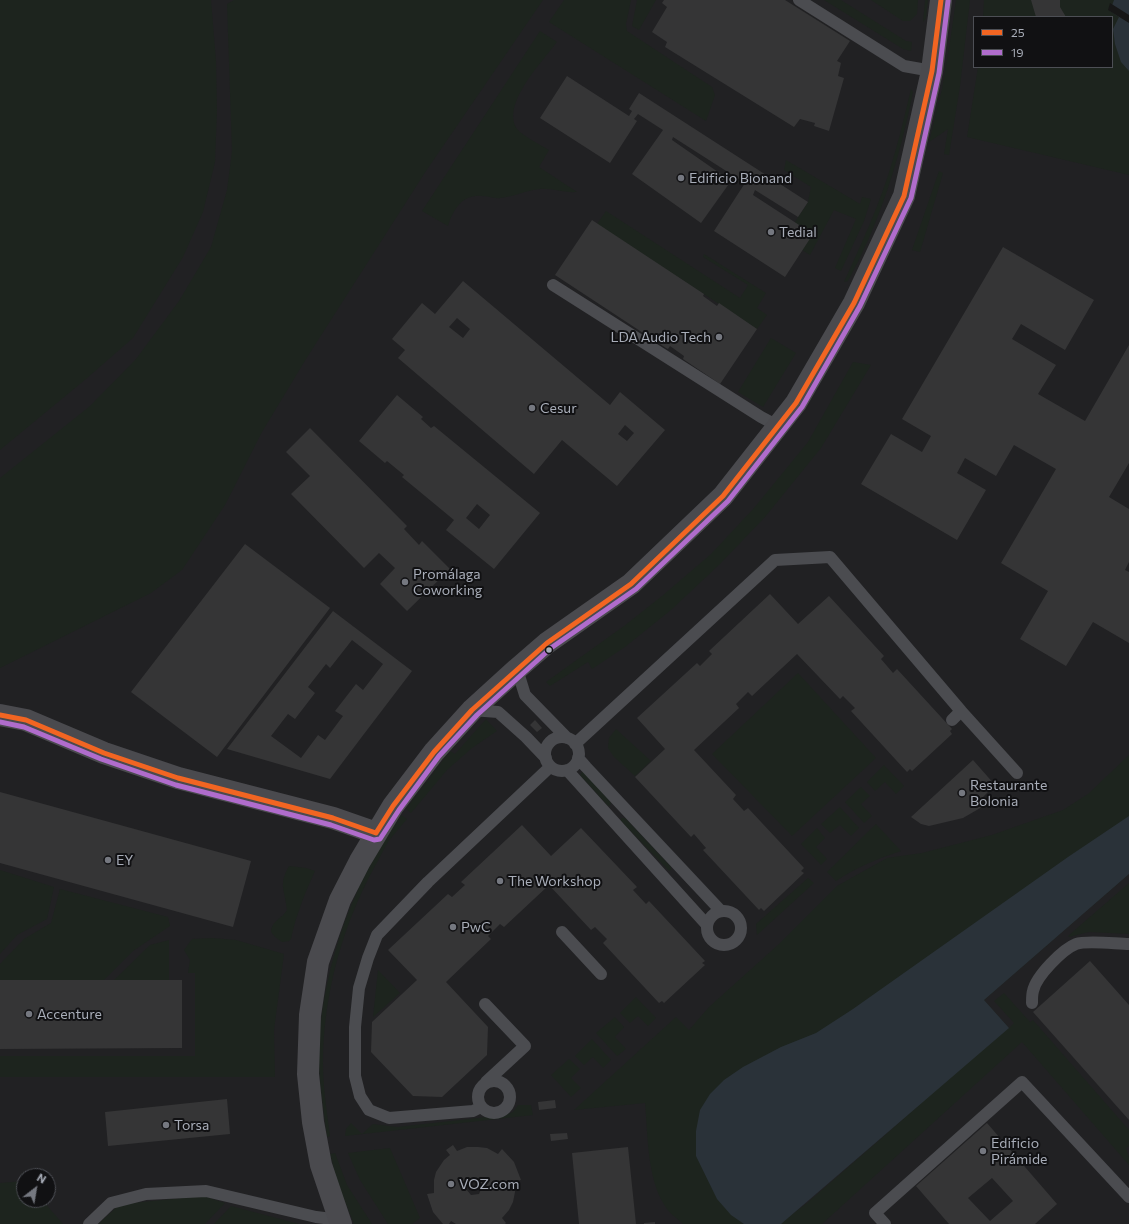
<!DOCTYPE html>
<meta charset="utf-8">
<style>
body{margin:0}
#map{position:relative;width:1129px;height:1224px;overflow:hidden;background:#171717;font-family:Commissioner,sans-serif}
canvas{display:block}
.legend{position:absolute;left:973px;top:16px;width:140px;height:52px;box-sizing:border-box;background:#111113;border:1px solid #4d4f55;margin:0;padding:5px 7px;list-style:none;font-size:12px;color:#a8adb8}
.legend li{display:flex;align-items:center;gap:8px;height:20px}
.legend b{width:20px;border:1px solid #4d4f55}
.north{position:absolute;left:16px;top:1168px;width:40px;height:40px;box-sizing:border-box;background:#111113;border:1px solid #4d4f55;border-radius:50%;rotate:31deg;font-size:11px;font-weight:700;line-height:16px;text-align:center;color:#a8adb8}
.north::after{content:'';display:block;margin:auto;width:14px;height:18px;background:#757880;clip-path:polygon(50% 0,100% 100%,50% 72%,0 100%)}
</style>
<div id="map">
<canvas width="1129" height="1224"></canvas>
<ul class="legend">
<li><b style="height:5px;background:#f26522"></b>25</li>
<li><b style="height:5px;background:#b06ccc"></b>19</li>
</ul>
<div class="north">N</div>
</div>
<script>
const c = document.querySelector('canvas').getContext('2d');
c.lineJoin = 'round';
function fillPath(path, color) {
  c.fillStyle = color;
  c.fill(path, 'evenodd');
}
function strokePath(path, color, width, dash) {
  c.strokeStyle = color;
  c.lineWidth = width;
  c.lineCap = dash ? 'butt' : 'round';
  c.setLineDash(dash || []);
  c.stroke(path);
}
function drawText(font, color, halo, rows, align = 'center') {
  c.font = font + ' Commissioner,sans-serif';
  c.lineWidth = 4;
  c.setLineDash([]);
  c.textBaseline = 'middle';
  c.strokeStyle = halo;
  c.fillStyle = color;
  for (const [text, x, y, turn = 0] of rows) {
    c.save();
    c.translate(x, y);
    c.rotate((+turn || 0) * Math.PI / 180);
    c.textAlign = isNaN(turn) ? turn : align;
    if (halo) c.strokeText(text, 0, 0);
    c.fillText(text, 0, 0);
    c.restore();
  }
}
const built = new Path2D(`
 M0 0H1129V1224H0ZM974 17H1112V67H974ZM24 1176H48V1200H24Z`);
const green = new Path2D(`
 M0 0H211L216 61 217 111 215 162 203 212 183 257 133 338 86 379 0 450Z
 M234 0H543L426 171 306 359 262 432 225 505 182 570 151 593 0 668V478L90 406 136 359 179 301 211 247 227 190 232 151 227 4Z
 M564 0H631L626 24 627 31 712 87 715 95 706 121 549 22Z
 M637 0H656L639 30 632 26Z
 M824 0H841L906 41 912 42 911 51 903 49Z
 M871 0H918L917 14 910 21H903Z
 M925 0H928L926 18 923 22Z
 M956 0H970L960 86 949 155 944 154 948 129 929 142 942 89 950 42Z
 M984 0H1129V175L967 137 978 67H1112V17H983Z
 M540 31 557 42C543 61 499 106 518 130 522 135 542 146 549 150L539 167 577 192C564 193 552 188 540 189 526 190 514 197 500 198 494 199 488 196 482 196 462 194 453 210 448 226L422 211Z
 M911 89 913 92C900 157 880 223 848 281L844 282C856 255 869 228 879 201 893 165 902 127 911 89Z
 M786 160 860 204 862 197 871 199 864 221 841 271 835 268 856 219 834 210 810 255 802 250 795 222 808 202 811 187 784 170Z
 M939 171 943 173 920 252 912 250Z
 M606 211 740 298 748 285 703 257 704 254 766 293 757 308 767 315 757 329 597 224Z
 M771 338 796 353 763 407 738 392Z
 M853 362 871 365 821 448 765 517 720 564 671 610 625 647 592 669 588 662 550 686 546 682 624 626 662 596 711 554 754 508 808 442Z
 M798 673 876 758 792 836 712 754Z
 M486 719 497 731 472 748 447 770 411 813 406 809 450 751 455 754Z
 M616 729 651 761 635 776 614 757 608 748 609 738Z
 M1129 755V874L984 1000 1009 1028 1014 1023 994 1001 1004 993 1030 1022 1033 1020 1129 1130V1146L1126 1148 1129 1157V1165L1022 1042 822 1224H683C677 1218 669 1213 665 1206 647 1178 648 1136 645 1103L574 1110 676 1017 689 1030 709 1007 779 944 837 886 887 858 922 853 992 835 1063 810 1088 794ZM921 1104 807 1203 782 1222Z
 M884 765 904 786 896 794 885 782 875 791 867 782Z
 M582 772 585 773 610 801 611 804 609 806 607 805 580 775Z
 M861 787 870 796 861 804 872 816 864 823 845 802Z
 M840 807 859 828 851 836 840 825 830 833 821 824Z
 M401 815 407 819C401 826 394 834 388 842 383 850 380 858 375 866 342 926 323 996 323 1064 323 1088 327 1112 330 1136L327 1137C324 1113 320 1089 319 1065 317 1011 334 943 356 894 368 866 385 840 401 815Z
 M621 818H625L671 867V870L669 871 621 821Z
 M876 824 901 851C877 859 857 867 836 881L827 872Z
 M817 828 825 838 816 847 827 859 821 865 801 844Z
 M289 866 306 868 315 871C305 893 296 915 291 939L289 941 282 942 275 937 271 932C272 920 281 920 287 910 285 889 278 886 289 866Z
 M0 870 54 887 47 919 17 935 0 954Z
 M808 878 814 883 757 935 756 924Z
 M1129 883V934L1089 932 1069 937 1068 936Z
 M60 889 168 917 170 926 133 951 104 980H0V964L24 939 51 923Z
 M212 938 236 940 284 954 274 1030 275 1077H0V1056H195V973H188L190 960 184 950 192 939Z
 M169 940V980H114L150 945Z
 M378 970 400 993 373 1017Z
 M636 997 656 1018 648 1026 638 1016 630 1023 620 1013Z
 M615 1017 624 1027 615 1037 626 1049 617 1056 596 1033Z
 M592 1039 611 1060 603 1068 593 1057 584 1065 575 1056Z
 M569 1059 580 1069 571 1078 581 1088 571 1097 551 1075Z
 M518 1105H531L533 1115 345 1136 346 1129 351 1123 362 1134 373 1124 397 1127 505 1115 513 1112Z
 M390 1148 420 1218 412 1224H388L360 1180 348 1153Z
 M335 1153 347 1185 372 1224H354L338 1184 330 1154Z
 M24 1181V1200H32L33 1203 43 1201 63 1224H0V1183Z
 M203 1196 225 1203 205 1224H98L118 1206 132 1203Z
 M231 1206 299 1224H214Z`);
const water = new Path2D(`
 M1114 0H1129V71L1121 62 1115 44 1113 29 1119 17 1110 11Z
 M1129 816V874L984 1000 1009 1028 781 1224H744L731 1215 717 1199 696 1156V1131L700 1110 710 1094 724 1080 743 1067 781 1047 816 1033 853 1009 1068 857Z`);
const pier = new Path2D(`
 M1110 3 1129 15V23L1108 10Z`);
const building = new Path2D(`
 M664 0H785L850 41 837 61 841 63 838 76 844 78 829 131 814 126 815 123 800 119 794 127 665 47 667 42 652 32 667 7 662 3Z
 M1031 0H1060V7L1066 17H1036Z
 M567 76 629 116 632 111 629 109 639 93 808 202 798 217 755 190 753 195 813 234 785 277 714 231 745 183 673 137 672 140 731 181 701 223 632 174 663 130 638 114 634 119 637 121 610 163 540 118Z
 M592 220 704 294 703 296 717 306 719 303 757 329 720 384 683 359 684 356 670 346 668 349 666 348 555 275Z
 M1003 247 1094 300 1065 350 1021 324 1012 339 1056 365 1038 394 1085 421 1129 345V463L1109 497 1129 509V562L1125 570 1129 572V643L1093 622 1066 666 1020 639 1048 591 1001 563 1056 469 1014 445 996 476 965 458 957 473 986 490 957 540 861 484 891 434 922 452 931 436 902 419Z
 M463 281 610 405 620 392 665 430 617 486 562 440 534 474 398 358 405 350 392 339 422 303 435 314ZM457 318 470 329 463 338 449 327ZM625 425 634 433 627 441 618 434Z
 M397 395 423 417 421 419 431 428 434 426 540 513 494 569 446 530 454 520 402 477 404 475 387 461 385 463 359 441ZM477 504 490 515 479 529 466 518Z
 M310 428 407 526 404 529 419 545 422 541 450 569 407 611 380 584 395 568 379 553 364 568 291 494 310 476 286 452Z
 M245 544 330 608 217 757 131 692Z
 M770 594 798 624 829 596 884 656 881 659 893 673 897 669 952 729 950 731 952 734 912 771 910 769 907 772 851 711 855 708 843 696 840 699 797 654 752 696 748 692 736 704 739 708 694 750 736 795 733 799 744 811 748 808 804 868 801 871 804 873 764 911 761 908 759 910 703 850 706 848 694 834 691 837 635 777 665 749 637 718 697 663 700 666 712 654 709 651Z
 M333 611 412 671 364 734 330 779 227 749ZM352 640 383 664 363 690 356 684 335 711 343 716 325 740 318 735 301 758 271 736 288 714 295 719 315 693 308 687 326 664 330 668Z
 M535 720 542 728 537 732 530 725Z
 M973 760 995 785 978 802 982 807 963 818 929 826 921 824 911 817Z
 M0 792 251 861 233 927 0 863Z
 M522 825 551 856 581 828 637 887 633 890 646 904 649 901 705 961 702 963 705 965 664 1003 662 1001 659 1003 603 943 607 939 595 927 591 930 549 885 504 927 500 924 488 936 491 939 446 982 488 1027 487 1055 442 1097 413 1096 371 1052 372 1022 417 980 388 950 448 894 452 897 465 885 461 882Z
 M1090 961 1129 1005V1120L1033 1012Z
 M0 980H182V1048L0 1049Z
 M227 1099 230 1134 108 1146 105 1112Z
 M555 1100 556 1108 539 1110 538 1102Z
 M987 1123 1057 1204 1035 1224H949L916 1186ZM992 1178 1013 1201 990 1221 968 1198Z
 M567 1133 568 1139 551 1141 550 1134Z
 M453 1145 457 1151 467 1147H478L487 1148 498 1154 502 1149 514 1162 521 1180 515 1181V1192L513 1202 509 1210 502 1218 506 1223 505 1224H456L451 1221 449 1224H443L433 1212 427 1194 434 1193V1180L436 1172 444 1160 450 1155 446 1150ZM477 1180 482 1187 479 1194 471 1195 466 1189 469 1181Z
 M628 1147 636 1224H579L572 1153Z
 M655 1222V1224H644V1223Z`);
const lane = new Path2D(`
 M799 0 904 66 932 71
 M553 285 761 417 778 426
 M517 669 525 695 567 738
 M472 710 498 712 526 737 546 758
 M961 711 1017 773
 M545 754a17 17 0 1 1 34 0a17 17 0 1 1-34 0Z
 M575 744 775 560 830 557 961 711 952 720
 M578 758 586 767 721 911
 M567 770 707 925
 M707 928a17 17 0 1 1 34 0a17 17 0 1 1-34 0Z
 M562 932 601 974
 M1032 1003C1032 999 1032 994 1033 991 1036 976 1063 949 1076 944 1087 940 1117 944 1129 944
 M485 1004 525 1046 486 1082
 M478 1097a16 16 0 1 1 32 0a16 16 0 1 1-32 0Z
 M481 1107 473 1111 389 1118 369 1110 360 1096 355 1076V1027L359 988 368 958 377 935 428 882 550 767
 M89 1224 111 1203 146 1194 206 1191 316 1217 340 1220
 M885 1224 875 1213 1022 1082 1129 1197`);
const secondary = new Path2D(`
 M0 715 26 720 104 753 178 778 333 818 376 833
 M341 1224 321 1165 313 1122 308 1074 310 1015 318 962 340 900 360 861 393 806 434 752 472 710 517 669 547 643 631 584 723 496 796 403 854 303 904 196 932 71 941 0`);
const bus1 = new Path2D(`
 M0 715 26 720 104 753 178 778 333 818 376 833 393 806 434 752 472 710 547 643 631 584 723 496 796 403 854 303 904 196 932 71 941 0`);
const bus2 = new Path2D(`
 M0 722 24 727 101 759 176 785 331 825 374 840 380 839 399 810 439 756 477 715 551 648 636 589 728 501 802 407 860 306 911 198 939 73 948 1`);
const markers = [
 [681,178,4,"#757880"],
 [771,232,4,"#757880"],
 [719,337,4,"#757880"],
 [532,408,4,"#757880"],
 [405,582,4,"#757880"],
 [549,650,3.5,"#a8adb8"],
 [962,793,4,"#757880"],
 [108,860,4,"#757880"],
 [500,881,4,"#757880"],
 [453,927,4,"#757880"],
 [29,1014,4,"#757880"],
 [166,1125,4,"#757880"],
 [983,1151,4,"#757880"],
 [451,1184,4,"#757880"]
];
const poiNames = [
 ["Edificio Bionand",689,178],
 ["Tedial",779,232],
 ["LDA Audio Tech",711,337,"right"],
 ["Cesur",540,408],
 ["Promálaga",413,574],
 ["Coworking",413,590],
 ["Restaurante",970,785],
 ["Bolonia",970,801],
 ["EY",116,860],
 ["The Workshop",508,881],
 ["PwC",461,927],
 ["Accenture",37,1014],
 ["Torsa",174,1125],
 ["Edificio",991,1143],
 ["Pirámide",991,1159],
 ["VOZ.com",459,1184]
];
fillPath(built, '#212123');
fillPath(green, '#1d241e');
fillPath(water, '#2a3239');
fillPath(pier, '#171717');
fillPath(building, '#353536');
strokePath(lane, '#4b4c50', 12);
strokePath(secondary, '#4a4a4e', 22);
strokePath(bus1, '#f26522', 5);
strokePath(bus2, '#b06ccc', 5);
for (const [x, y, r, color] of markers) {
  const dot = new Path2D();
  dot.arc(x, y, r, 0, 2 * Math.PI);
  c.fillStyle = color;
  c.fill(dot);
  strokePath(dot, '#111113', 1.5);
}
drawText('14px', '#a8adb8', '#111113', poiNames, 'left');
</script>
